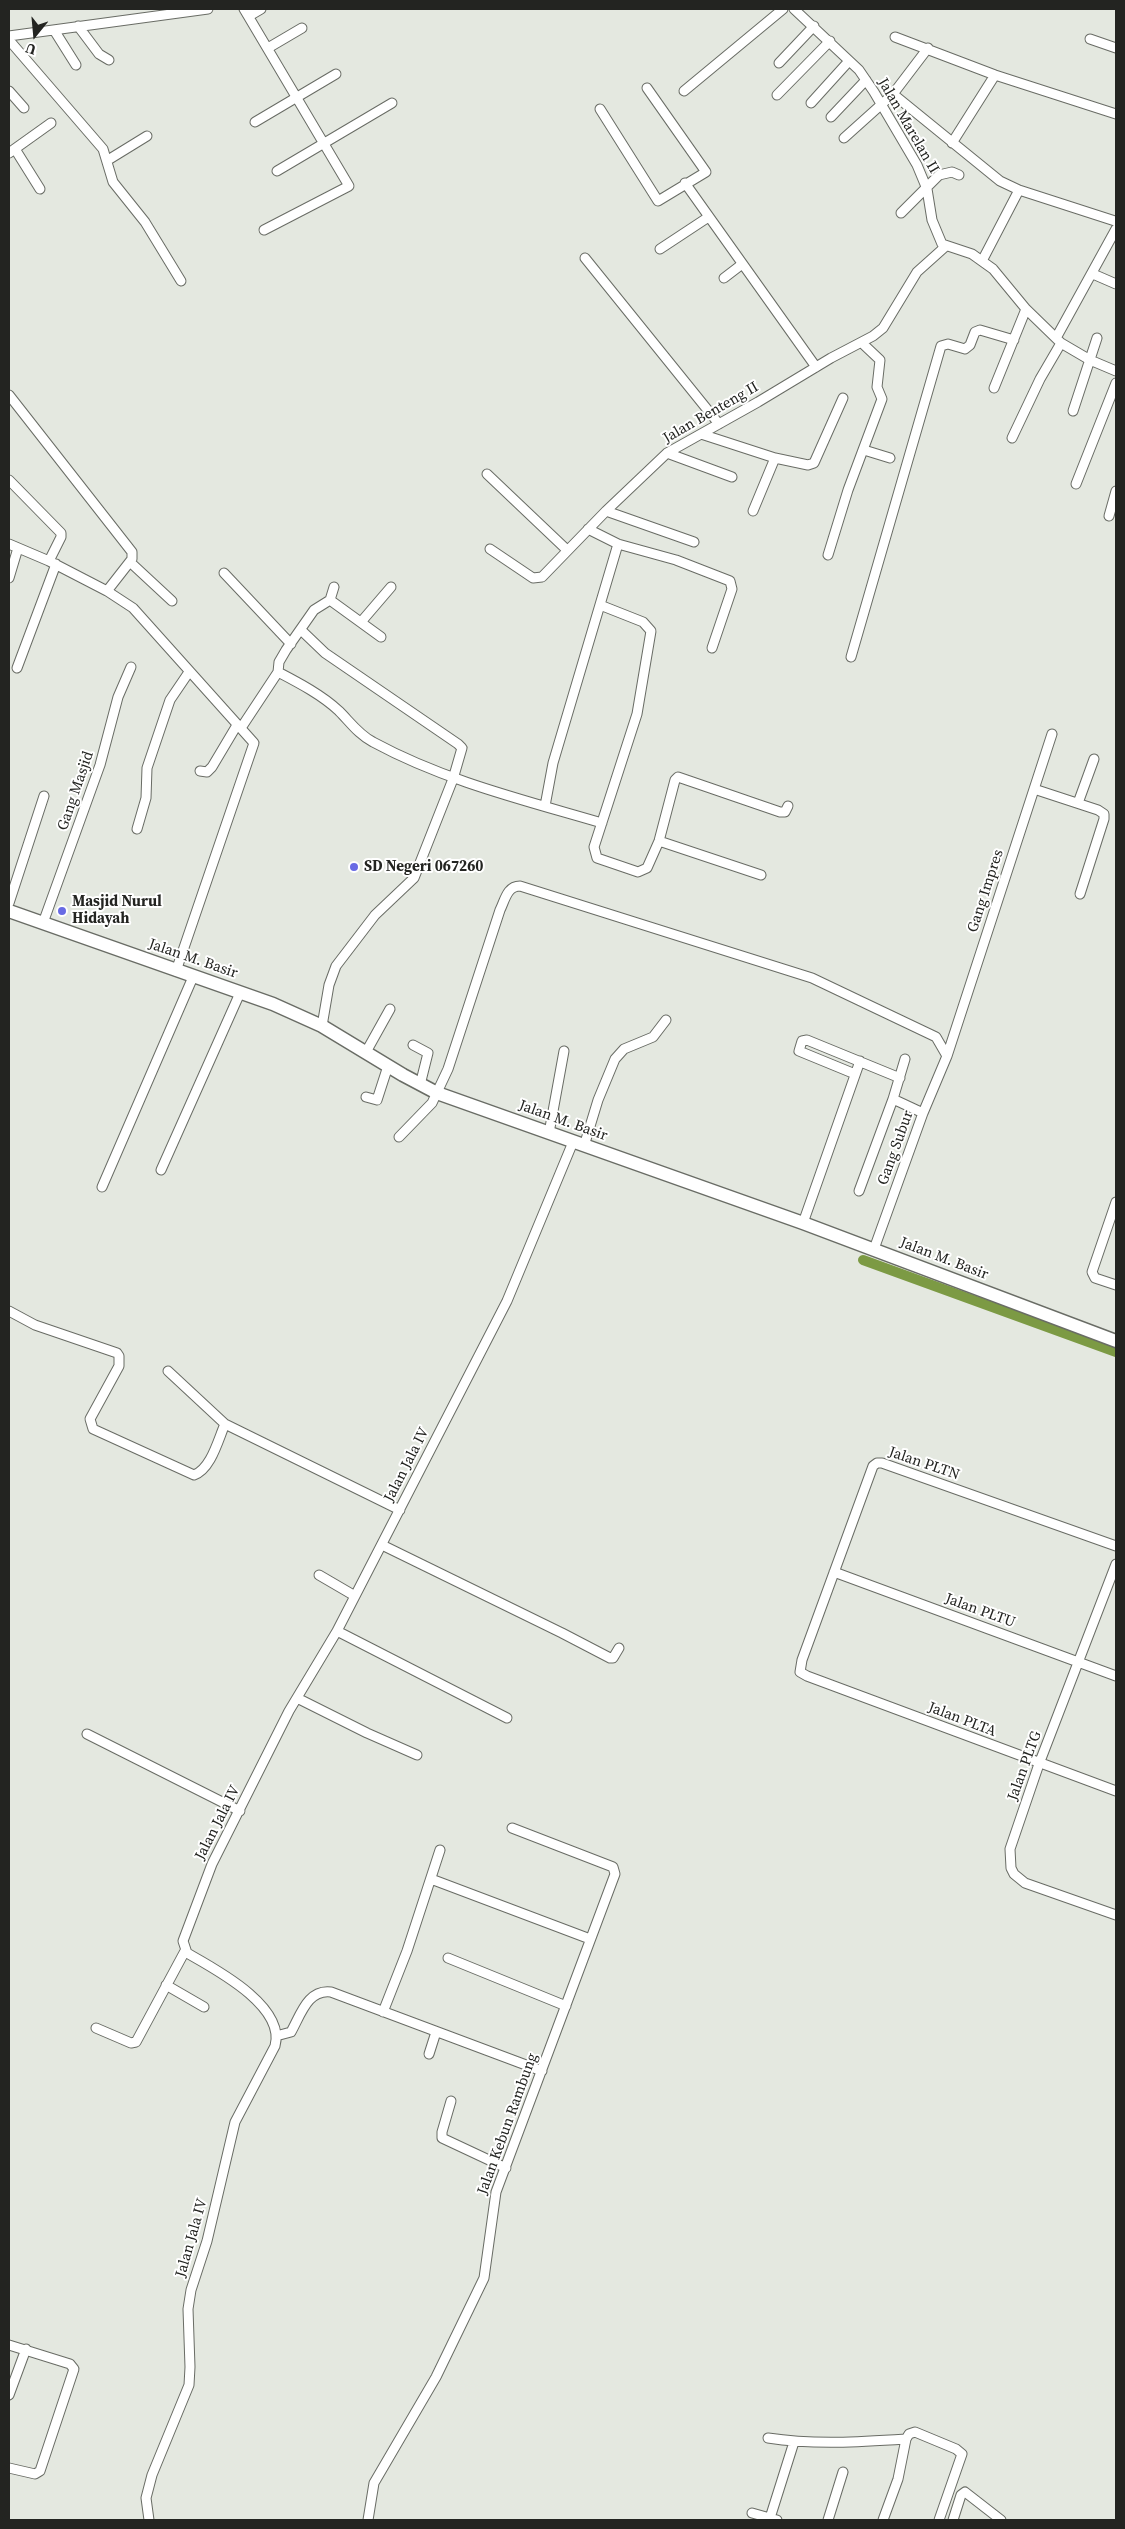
<!DOCTYPE html>
<style>
body{margin:0}
#map{position:relative;width:1125px;height:2529px;overflow:hidden;background:#e4e8e0;font-family:"Source Serif 4",serif}
canvas{display:block}
.frame{position:absolute;inset:0;border:10px solid #232421;pointer-events:none}
.north{position:absolute;left:10px;top:10px;width:50px;height:50px;-webkit-text-stroke:4px #fff;paint-order:stroke;rotate:197deg;font-size:14px;font-weight:700;line-height:20px;text-align:center;color:#232421}
.north::after{content:'';display:block;margin:auto;width:18px;height:22px;background:#232421;clip-path:polygon(50% 0,100% 100%,50% 72%,0 100%)}
</style>
<div id="map">
<canvas width="1125" height="2529"></canvas>
<div class="frame"></div>
<div class="north">U</div>
</div>
<script>
const c = document.querySelector('canvas').getContext('2d');
c.lineJoin = 'round';
function strokePath(path, color, width, dash) {
  c.strokeStyle = color;
  c.lineWidth = width;
  c.lineCap = dash ? 'butt' : 'round';
  c.setLineDash(dash || []);
  c.stroke(path);
}
function drawText(font, color, halo, rows, align = 'center') {
  c.font = font + ' "Source Serif 4",serif';
  c.lineWidth = 4;
  c.setLineDash([]);
  c.textBaseline = 'middle';
  c.strokeStyle = halo;
  c.fillStyle = color;
  for (const [text, x, y, turn = 0] of rows) {
    c.save();
    c.translate(x, y);
    c.rotate((+turn || 0) * Math.PI / 180);
    c.textAlign = isNaN(turn) ? turn : align;
    if (halo) c.strokeText(text, 0, 0);
    c.fillText(text, 0, 0);
    c.restore();
  }
}
const canal = new Path2D(`
 M863 1260 1116 1352`);
const minor = new Path2D(`
 M244 9 349 186 264 230
 M794 9 859 70 874 92 917 165 927 189 932 220 942 244 972 254 993 269 1026 309 1061 343 1090 360 1116 371
 M249 16 261 9
 M78 26 99 54 109 60
 M54 30 76 65
 M9 36 208 9
 M895 37 995 75 1116 114
 M1090 39 1116 48
 M9 40 103 149 113 182 145 222 181 281
 M268 48 302 28
 M779 63 814 26
 M9 91 24 108
 M684 91 783 9
 M893 94 1000 181 1019 190 1115 221
 M777 95 830 41
 M811 103 849 61
 M600 109 658 201 706 172 647 88
 M831 117 866 80
 M255 122 336 74
 M844 138 893 94 928 48
 M952 143 995 75
 M15 149 40 189
 M9 153 51 123
 M108 160 147 136
 M277 171 392 103
 M685 183 816 367
 M901 213 939 175 952 172 959 175
 M660 249 707 218
 M585 258 719 424
 M982 261 1019 190
 M1093 274 1116 284
 M724 278 741 265
 M1056 338 1116 229
 M994 388 1026 309
 M9 395 132 552V559L107 591
 M1073 411 1097 338
 M701 434 775 458 753 511
 M1012 438 1040 379 1061 343
 M864 450 890 458
 M667 453 732 477
 M775 458 808 465 814 463 843 398
 M487 474 567 550
 M9 480 61 533V537L49 561
 M1076 484 1116 383
 M606 511 694 542
 M1109 516 1116 491
 M588 529 618 544 676 560 730 581 732 589 712 648
 M9 544 49 561 107 591 133 608 254 743 176 971
 M490 549 533 578 542 577 606 511 667 453 758 402 831 358 873 336 883 328 917 272 946 246
 M828 555 848 490 882 399 877 387 880 360 862 343
 M130 562 172 601
 M224 573 291 644
 M9 578 18 548
 M330 600 381 637
 M600 605 643 622 651 631 637 714 594 847 597 858 638 872 647 868 659 841 675 780 678 777 780 812H785L788 806
 M361 622 391 587
 M301 630 325 653 458 744 462 748 453 779 414 878 375 915 336 966 329 985 322 1026
 M851 657 941 346 948 344 965 349 970 345 975 332 980 330 1014 340
 M17 668 56 564
 M278 672C299 683 322 695 339 711 350 722 359 735 373 742 445 781 524 800 602 823
 M241 728 278 672 279 662 286 650 314 610 330 600 334 587
 M200 771 207 772 212 767 237 725
 M1034 789 1098 810 1104 814V819L1080 894
 M1078 803 1094 759
 M545 806 553 763 618 544
 M137 829 146 798 147 768 170 700 189 672
 M659 841 761 875
 M9 903 44 796
 M43 923 100 765 118 697 131 667
 M413 1045 428 1053 420 1085
 M366 1052 390 1009
 M905 1059 893 1099 923 1113
 M855 1074 799 1051 802 1041 807 1040 900 1078
 M366 1097 377 1100 388 1066
 M549 1133 564 1051
 M399 1137 432 1103 448 1069 500 910C505 900 507 886 520 886L812 978 936 1037 947 1056
 M584 1146 598 1100 615 1059 624 1049 653 1037 666 1020
 M161 1170 240 993
 M102 1187 193 977
 M859 1191 893 1099
 M1116 1202 1092 1272 1095 1278 1116 1285
 M803 1223 860 1061
 M874 1249 923 1113 947 1056 1052 734
 M9 1311 35 1325 117 1353 119 1356V1366L90 1419 93 1429 194 1475C211 1469 218 1440 225 1424L400 1510
 M168 1371 225 1424
 M382 1545 562 1633 610 1658H613L619 1648
 M1116 1546 882 1463H877L873 1466 802 1660 800 1672 807 1676 1116 1791
 M1116 1564 1039 1764 1010 1849 1011 1868 1014 1874 1025 1883 1116 1915
 M834 1572 1116 1676
 M319 1575 355 1596
 M337 1631 507 1718
 M297 1698 367 1733 417 1755
 M87 1734 240 1811
 M431 1879 590 1939
 M448 1958 566 2006
 M166 1985 204 2007
 M383 2012 407 1951 440 1850
 M96 2028 131 2043 136 2042 185 1951
 M276 2036 291 2032C301 2014 308 1989 331 1992L542 2071
 M429 2054 436 2032
 M451 2101 442 2132V2138L506 2168
 M9 2345 70 2364 74 2369 40 2471 35 2474 9 2468
 M9 2395 26 2349
 M768 2438C814 2445 860 2442 906 2439L909 2434 915 2432 956 2449 962 2454 939 2520
 M752 2513 777 2520
 M770 2518 794 2442
 M149 2520 146 2498 152 2475 189 2385 190 2367 188 2309 191 2290 207 2241 235 2122 275 2046C286 2006 215 1969 187 1953L183 1941 212 1864 289 1711 337 1631 507 1301 573 1142
 M368 2520 374 2483 436 2377 484 2278 496 2192 615 1874 613 1867 512 1828
 M828 2520 843 2472
 M883 2520 898 2479 906 2439
 M953 2520 961 2495 965 2492 1001 2520`);
const secondary = new Path2D(`
 M9 911 273 1004 322 1026 403 1075 437 1093 803 1223 1116 1341`);
const markers = [
 [354,867,5,"#686ae4"],
 [62,911,5,"#686ae4"]
];
const streetNames = [
 ["Jalan Marelan II",908,126,60],
 ["Jalan Benteng II",711,413,-30],
 ["Gang Masjid",76,791,-71],
 ["Gang Impres",986,891,-72],
 ["Jalan M. Basir",193,959,19],
 ["Jalan M. Basir",563,1121,20],
 ["Gang Subur",896,1148,-70],
 ["Jalan M. Basir",944,1259,21],
 ["Jalan PLTN",924,1464,19],
 ["Jalan Jala IV",407,1465,-63],
 ["Jalan PLTU",980,1611,20],
 ["Jalan PLTA",962,1720,21],
 ["Jalan PLTG",1025,1766,-70],
 ["Jalan Jala IV",218,1823,-63],
 ["Jalan Kebun Rambung",508,2124,-70],
 ["Jalan Jala IV",192,2238,-74]
];
const poiNames = [
 ["SD Negeri 067260",364,867],
 ["Masjid Nurul",72,902],
 ["Hidayah",72,919]
];
strokePath(canal, '#7c9a44', 10);
strokePath(minor, '#696c65', 11);
strokePath(secondary, '#696c65', 15);
strokePath(minor, '#fff', 9);
strokePath(secondary, '#fff', 12);
for (const [x, y, r, color] of markers) {
  const dot = new Path2D();
  dot.arc(x, y, r, 0, 2 * Math.PI);
  c.fillStyle = color;
  c.fill(dot);
  strokePath(dot, '#fff', 2);
}
drawText('15px', '#232421', '#fff', streetNames);
drawText('bold 15px', '#232421', '#fff', poiNames, 'left');
</script>
